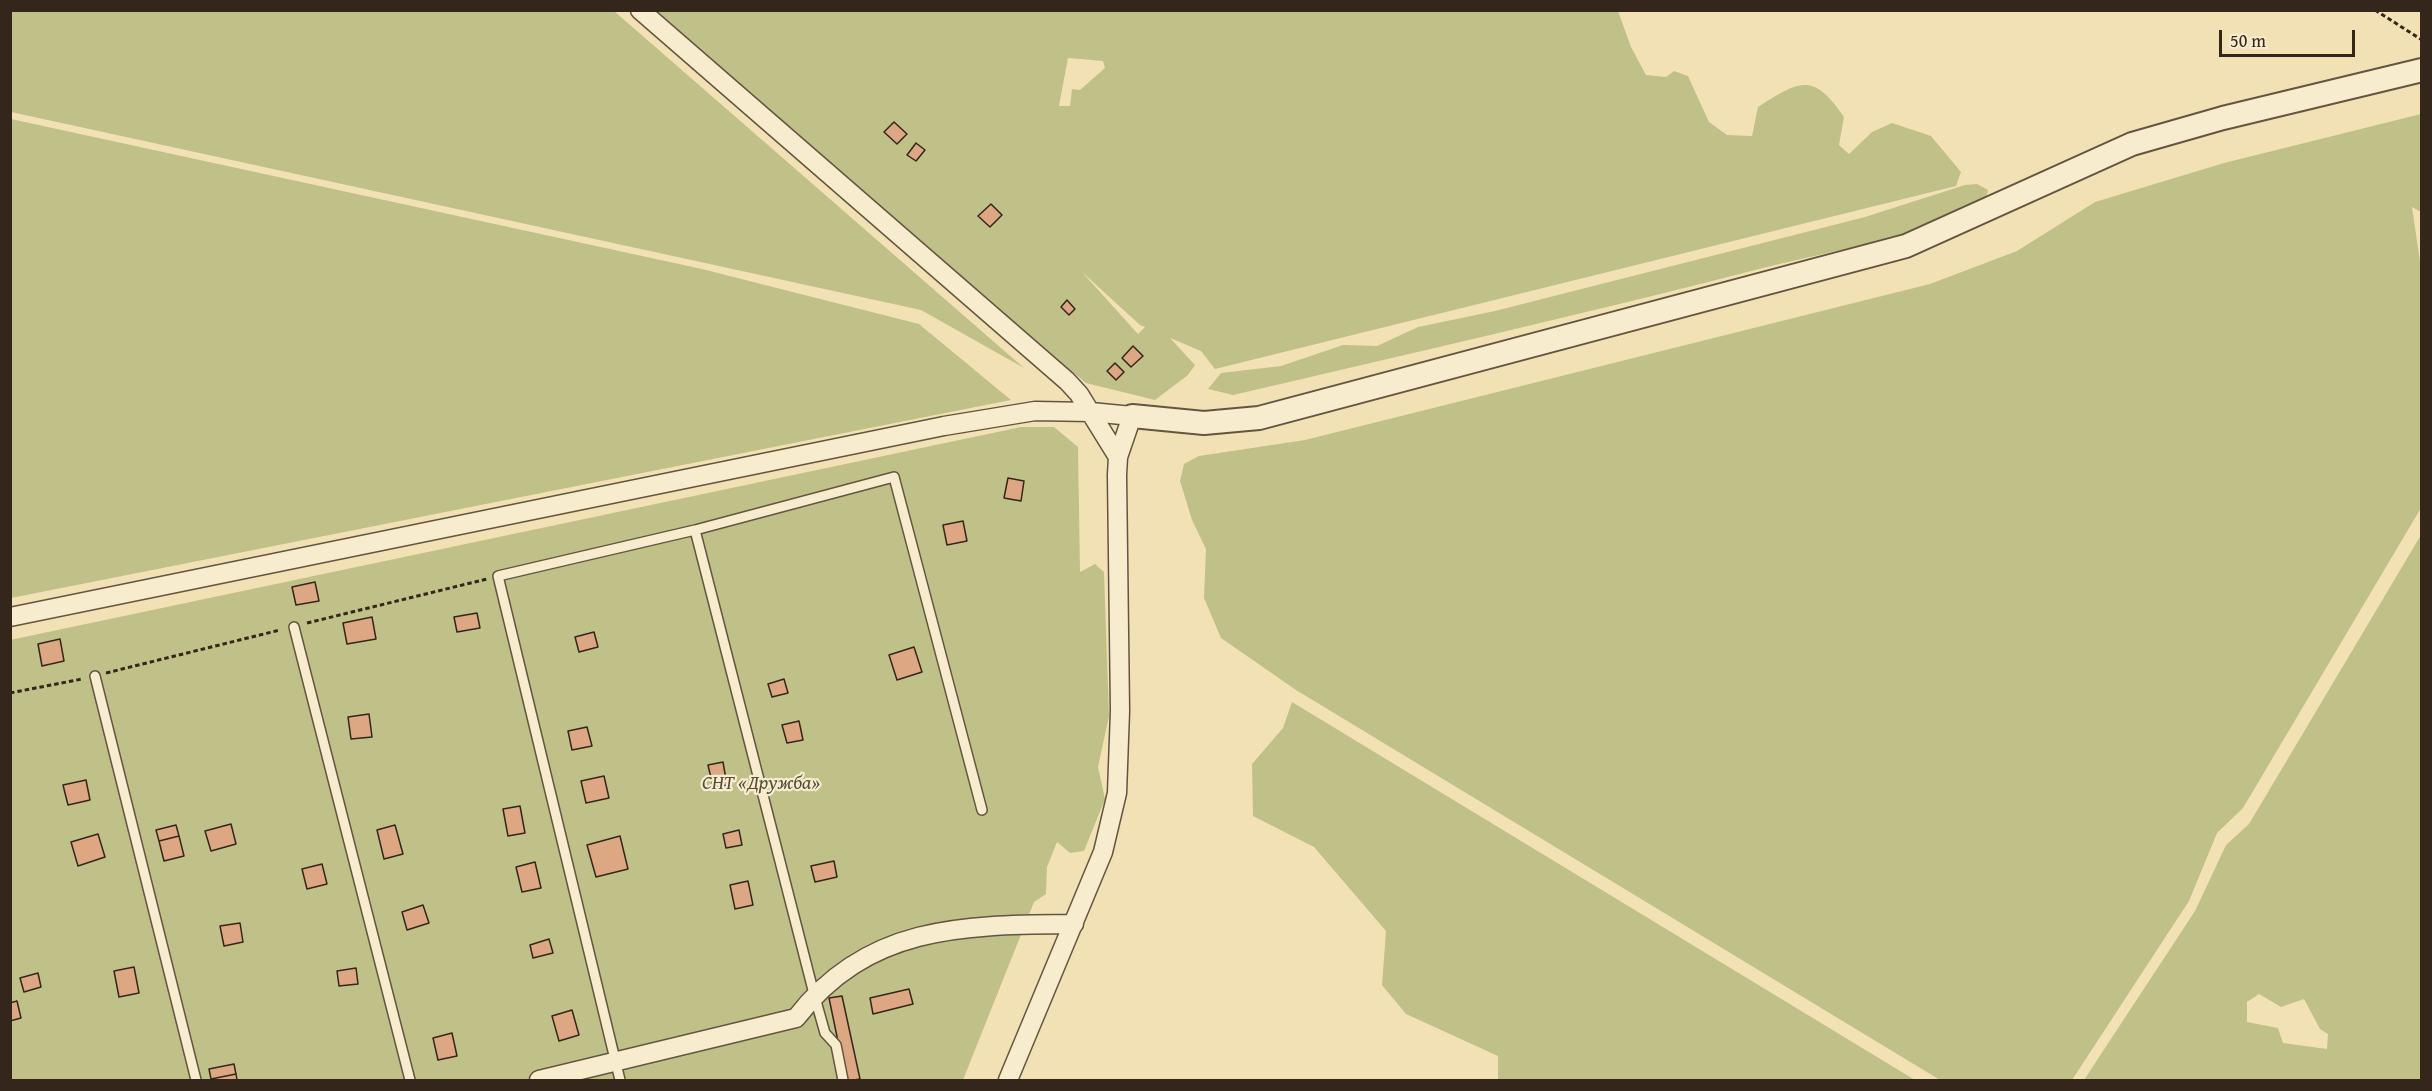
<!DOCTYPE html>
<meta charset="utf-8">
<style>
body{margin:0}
#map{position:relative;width:2432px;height:1091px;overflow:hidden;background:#f2e1b4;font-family:"Gentium Book Plus",serif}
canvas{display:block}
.frame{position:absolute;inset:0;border:12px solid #34261b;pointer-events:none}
.scale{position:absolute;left:2219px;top:30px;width:136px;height:27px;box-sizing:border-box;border:3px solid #34261b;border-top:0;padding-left:8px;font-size:18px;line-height:21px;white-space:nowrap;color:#34261b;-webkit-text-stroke:4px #f7ecce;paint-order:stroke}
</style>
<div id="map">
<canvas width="2432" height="1091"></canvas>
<div class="frame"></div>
<div class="scale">50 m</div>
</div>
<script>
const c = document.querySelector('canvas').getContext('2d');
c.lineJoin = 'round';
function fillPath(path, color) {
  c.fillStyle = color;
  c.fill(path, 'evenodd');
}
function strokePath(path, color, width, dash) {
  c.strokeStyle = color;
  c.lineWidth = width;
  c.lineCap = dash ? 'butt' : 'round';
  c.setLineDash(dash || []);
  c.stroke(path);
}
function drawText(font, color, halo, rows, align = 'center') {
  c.font = font + ' "Gentium Book Plus",serif';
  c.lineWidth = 4.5;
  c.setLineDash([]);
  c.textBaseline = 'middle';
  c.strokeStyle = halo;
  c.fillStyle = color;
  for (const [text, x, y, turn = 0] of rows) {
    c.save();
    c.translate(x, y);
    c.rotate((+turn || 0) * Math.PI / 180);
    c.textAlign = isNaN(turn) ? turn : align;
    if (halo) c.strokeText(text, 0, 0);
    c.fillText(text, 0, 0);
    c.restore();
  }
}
const green = new Path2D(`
 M11 10 614 11 1024 368 921 310 11 112Z
 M657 11H1618L1631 47 1646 75 1666 77 1674 71 1688 76 1709 122 1727 135 1752 136 1758 107C1799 81 1813 71 1844 117L1839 145 1849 154 1872 132 1892 123 1931 136 1961 172 1956 186 1215 369 1201 351 1170 338 1195 365 1188 375 1155 400 1086 383 967 286ZM1068 58 1103 61 1105 68 1080 90 1072 89 1070 106H1059ZM1082 272 1140 325 1145 327 1138 334Z
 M2421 114V212L2412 207 2422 275 2421 508 2243 808 2217 833 2189 901 2072 1080H1940L1296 690 1221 638 1204 598 1206 549 1192 520 1180 481 1184 464 1199 456 1305 440 1930 284 2017 251 2095 202 2224 163Z
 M11 119 702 269 919 324 1011 400 11 598Z
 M1977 184 1988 190 1985 202C1926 235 1827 252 1759 269 1584 314 1409 354 1233 395L1208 389 1221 373 1281 366 1343 345 1377 346 1418 327 1495 311 1865 217 1965 185Z
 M1021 427H1054L1078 447 1080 572 1095 564 1104 572 1109 716 1098 767 1105 799 1084 851 1070 853 1057 842 1047 867 1046 894 1034 902 963 1080H11L10 640Z
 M2421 535V1080H2084L2195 911 2226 845 2249 824ZM2259 994 2281 1007 2304 999 2320 1029 2328 1034 2327 1049 2283 1043 2278 1028 2247 1022V1002Z
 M1292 702 1915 1080H1498V1056L1406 1014 1382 985 1386 931 1314 847 1253 816 1252 764 1283 728Z`);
const building = new Path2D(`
 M894 122 907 134 897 144 884 132Z
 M916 143 925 150 916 161 907 155Z
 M991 204 1002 215 990 227 978 216Z
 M1067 300 1075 309 1069 315 1061 307Z
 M1133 346 1143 356 1131 367 1122 358Z
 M1115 363 1124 372 1116 380 1107 371Z
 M1008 478 1024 481 1021 501 1004 498Z
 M963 521 967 541 947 545 943 525Z
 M315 582 319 601 296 605 292 587Z
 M477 613 480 628 457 632 454 617Z
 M372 617 376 639 347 644 343 623Z
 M594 632 598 647 579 652 575 637Z
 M60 639 64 661 42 666 38 644Z
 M914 647 922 672 897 680 889 655Z
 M784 679 788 693 772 697 768 684Z
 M369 714 372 737 351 739 348 717Z
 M799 721 803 740 787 743 782 725Z
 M587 727 592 746 572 750 568 731Z
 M723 762 727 785 713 787 708 765Z
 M604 776 609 798 586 803 581 781Z
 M86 780 90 800 68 805 63 785Z
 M520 806 525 833 508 836 503 809Z
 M231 824 236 844 211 851 205 831Z
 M176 825 179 836 159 841 156 830Z
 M395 825 403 854 384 859 377 830Z
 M739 830 742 845 726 848 723 834Z
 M98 834 105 857 78 866 71 842Z
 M179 836 184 856 164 861 159 841Z
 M620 836 628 869 596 877 587 845Z
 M834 861 837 877 815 882 811 866Z
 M535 862 541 888 522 892 516 867Z
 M322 864 327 884 307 889 302 869Z
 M748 881 753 905 735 909 730 885Z
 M423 905 429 923 407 930 402 912Z
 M240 923 243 942 224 946 220 926Z
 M549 939 553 953 533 958 530 945Z
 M134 967 139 993 119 997 114 971Z
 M356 968 358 984 339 986 337 971Z
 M38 973 41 987 24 992 20 978Z
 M909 989 913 1004 873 1014 870 998Z
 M842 996 860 1079 854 1080H846L829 998Z
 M17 1001 21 1018 10 1021V1003Z
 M572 1010 579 1035 559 1041 552 1016Z
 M452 1033 457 1056 438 1060 433 1038Z
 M234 1064 236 1074 211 1079 209 1069Z
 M236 1074 237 1080H211V1079Z`);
const path = new Path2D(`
 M2375 10 2422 40
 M307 623 487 579
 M106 673 280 630
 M10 693 82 679`);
const service = new Path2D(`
 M695 530 814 994 825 1033 836 1045 843 1080
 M294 627 410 1080
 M95 676 196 1080
 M620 1080 498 576 695 530 894 477 982 810`);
const minor = new Path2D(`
 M640 10 1067 381 1079 394 1118 457
 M10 617 944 426 1035 411 1091 412 1132 416 1118 457 1117 475 1120 711 1117 793 1103 852 1008 1080
 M539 1080 796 1018C868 924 966 925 1074 924`);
const tertiary = new Path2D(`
 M1132 416 1204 423 1259 418 1906 246 2132 144 2223 118 2422 70`);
const parkNames = [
 ["СНТ «Дружба»",761,784]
];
fillPath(green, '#c0c189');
fillPath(building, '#dea783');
strokePath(building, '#34261b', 1.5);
strokePath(service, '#645541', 12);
strokePath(minor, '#645541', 21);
strokePath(tertiary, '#645541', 26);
strokePath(path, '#34261b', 3, [4.5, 3]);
strokePath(service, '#f7ecce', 9);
strokePath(minor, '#f7ecce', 18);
strokePath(tertiary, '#f7ecce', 22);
drawText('italic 20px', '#574d36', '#f7ecce', parkNames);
</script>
